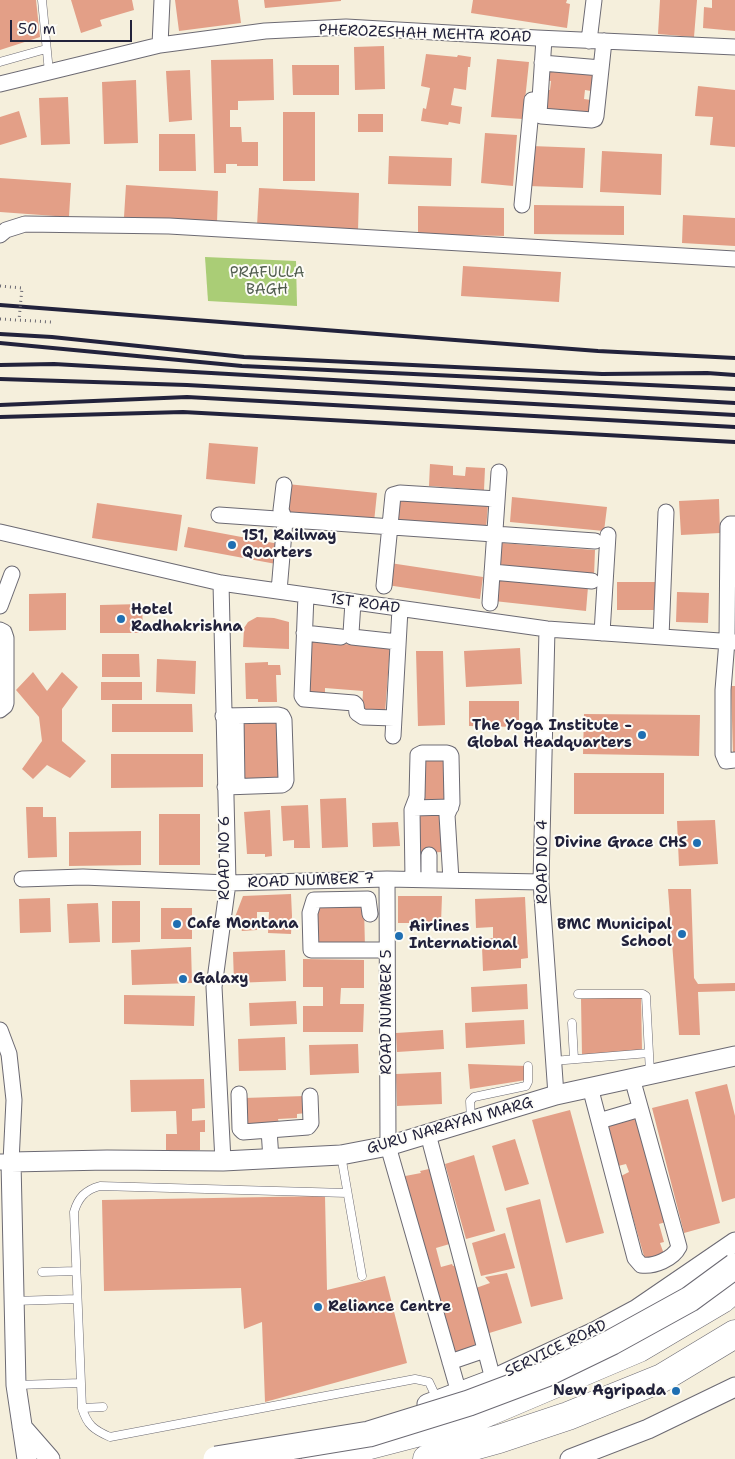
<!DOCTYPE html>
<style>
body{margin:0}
#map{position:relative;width:735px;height:1459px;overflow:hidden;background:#f5efdc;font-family:"Shantell Sans",sans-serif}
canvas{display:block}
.scale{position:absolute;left:10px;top:20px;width:122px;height:22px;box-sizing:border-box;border:2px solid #22223b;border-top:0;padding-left:6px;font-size:15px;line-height:18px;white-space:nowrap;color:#22223b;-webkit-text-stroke:4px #fdfcf7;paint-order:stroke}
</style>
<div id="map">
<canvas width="735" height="1459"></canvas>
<div class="scale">50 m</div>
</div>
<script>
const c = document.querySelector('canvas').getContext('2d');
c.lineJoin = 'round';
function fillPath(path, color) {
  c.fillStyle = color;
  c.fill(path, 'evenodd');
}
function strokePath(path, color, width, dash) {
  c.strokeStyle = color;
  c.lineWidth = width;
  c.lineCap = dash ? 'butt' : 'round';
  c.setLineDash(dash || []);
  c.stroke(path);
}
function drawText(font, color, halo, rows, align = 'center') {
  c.font = font + ' "Shantell Sans",sans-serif';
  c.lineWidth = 4;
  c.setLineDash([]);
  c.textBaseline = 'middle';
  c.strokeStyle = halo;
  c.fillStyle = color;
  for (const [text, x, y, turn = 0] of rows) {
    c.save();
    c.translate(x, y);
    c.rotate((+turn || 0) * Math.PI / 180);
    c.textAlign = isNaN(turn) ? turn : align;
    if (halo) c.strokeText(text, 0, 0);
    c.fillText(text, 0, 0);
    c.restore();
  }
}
const green = new Path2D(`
 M205 257 296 261 297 306 208 301Z`);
const building = new Path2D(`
 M0 0H36L40 37 0 50Z
 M71 0H132L134 10 100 20 102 26 81 33Z
 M175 0H238L241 23 179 31Z
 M264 0H341V1L265 8Z
 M473 0H567L566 3 570 4 567 28 471 13Z
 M660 0H697L694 37 658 34Z
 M712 0H735V31L703 28 704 7 712 8Z
 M384 46 385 89 355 90 354 47Z
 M426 54 457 57 458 55 471 57 470 67H468L466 90 454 88 451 105 462 107 460 124 449 122 448 125 421 121 423 108 426 109 430 88 421 86Z
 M273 59 274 100 238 101V110H230V127H241L242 142H258V166H237V164H226V173H214L211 60Z
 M497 59 529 62 523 119 491 117Z
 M292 65H339V95H293Z
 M546 69 593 73 591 91 585 90 584 99 591 100 589 116 542 112 544 89 550 90 551 81 544 80Z
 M190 70 192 120 169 122 166 71Z
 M136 80 138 143 104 144 102 82Z
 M698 86 735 90V147L710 145 713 117 695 116Z
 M68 97 70 144 41 145 39 98Z
 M19 111 27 137 0 145V117Z
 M283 112H315V181H283Z
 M358 114H383V132H358Z
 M485 133 517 135 513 186 481 183Z
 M159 134H195L196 171H159Z
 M531 146 585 148 583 188 529 186Z
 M602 151 662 154 661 195 600 192Z
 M389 156 452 158 451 186 388 184Z
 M0 178 71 183 69 217 0 212Z
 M126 185 218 191 217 223 124 217Z
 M259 188 359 193 358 231 257 226Z
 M534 205 624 206V235L534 234Z
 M418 206 504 208V236L418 234Z
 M683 215 735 218V246L682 243Z
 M463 266 561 272 559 302 461 296Z
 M209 443 258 447 255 484 206 479Z
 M430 464 453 466V475L465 476 466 467 485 468 484 490 429 486Z
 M287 484 377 493 374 522 284 512Z
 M512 497 607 507 604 531 510 522Z
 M719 499 720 533 681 535 679 501Z
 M396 500 488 505 486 529 395 524Z
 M97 503 182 515 177 551 92 538Z
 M188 527 279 544 276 564 184 547Z
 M502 543 595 550 594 576 500 569Z
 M390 563 483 577 480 599 387 585Z
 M496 578 588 587 586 611 494 601Z
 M617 582H656V610H617Z
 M677 592 709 593 708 623 676 622Z
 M66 593V630L29 631V594Z
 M142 604 143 633H100V605Z
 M257 617 274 618 289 622V649L243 647 244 628 248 622Z
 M309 641 390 648 385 713 362 711 363 691 325 688V697L305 695Z
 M520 648 522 684 466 687 464 651Z
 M416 651H443L445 725 418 726Z
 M102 654H139L140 677H102Z
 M157 659 196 661 195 694 156 692Z
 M268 662V665H280L281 675H276L277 702H258V699H246L245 663Z
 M33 672 47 691 62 672 78 687 62 709V741L86 761 70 778 47 765 33 779 22 769 42 741 39 717 16 690Z
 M101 682H142V700H101Z
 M731 686H735V755H733Z
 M469 701H519V727L469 726Z
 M112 704H192L193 732H112Z
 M584 714 700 715 699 756 583 754Z
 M239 721H280L281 783H241Z
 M111 754H203V787L111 788Z
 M446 758 444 802 422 801 423 759Z
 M574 773H664V814H574Z
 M346 798 348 847 322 848 320 799Z
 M308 805 310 848H294V840L283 841 281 806Z
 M26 807H43V817H56L57 857 28 858Z
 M270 810 272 856 265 857V854H247L244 812Z
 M441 813 443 852 415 853 413 814Z
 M159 814H200V865H159Z
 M715 820 718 864 679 866 677 821Z
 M398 822 400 846 373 847 372 823Z
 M141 831V865L69 866V832Z
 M668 889H691L694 978 698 984 735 983V991L698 992 700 1035H679Z
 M291 894 292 916 291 934 268 933 269 912H257V930L242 931 235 917 243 896Z
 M398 896H442L441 923H398Z
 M525 897 528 958 521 959V968L483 971 482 947H471V940L493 938V927L476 928 475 899Z
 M50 898 51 932 20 933 19 899Z
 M112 901H140V942L112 943Z
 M98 903 100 942 69 943 67 904Z
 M315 907H364L365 948 315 949Z
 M161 908H192V939H161Z
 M191 947 192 983 132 985 131 950Z
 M285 950 286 981 234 983 233 952Z
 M303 959 364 960V988H341L340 1004H364L363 1032H303V1006H323V987H303Z
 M527 984 528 1009 472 1012 471 987Z
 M124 995 195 996 194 1026 124 1024Z
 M641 997 642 1050 582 1056 581 999Z
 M296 1001 297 1024 250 1026 249 1003Z
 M524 1020 525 1044 466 1048 465 1023Z
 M443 1030 444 1049 397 1052 396 1033Z
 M285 1037 286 1070 239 1071 238 1039Z
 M358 1044 359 1073 310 1075 309 1045Z
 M468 1064 526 1066V1080L470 1089Z
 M441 1072 442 1104 397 1106 396 1074Z
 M204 1079 205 1108 192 1109V1121L205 1120V1132H200V1150L166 1151V1134H177L176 1111 131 1112 130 1080Z
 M727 1084 735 1116V1198L722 1202 695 1092Z
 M305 1096 306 1113 297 1114V1118L278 1119 279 1123 244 1126V1098Z
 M688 1099 720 1223 684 1233 652 1108Z
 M570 1110 604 1233 566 1243 532 1120Z
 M639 1116 669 1221 659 1224 664 1242 660 1243 665 1257 646 1263 621 1176 629 1172 626 1164 618 1166 606 1125Z
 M515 1139 529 1184 505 1191 492 1146Z
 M474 1155 495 1231 466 1239 445 1164Z
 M429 1169 453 1243 436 1248 441 1267 452 1264 453 1266 460 1264 479 1343 474 1345V1349L456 1355 400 1177 421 1173 420 1171Z
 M325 1196 327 1290 385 1276 407 1363 265 1402 262 1322 244 1329 241 1288 104 1291 102 1200Z
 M540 1199 563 1299 531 1307 506 1208Z
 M505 1233 515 1268 481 1276 472 1243Z
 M507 1273 522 1323 486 1334 473 1289 490 1283 485 1277Z`);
const path = new Path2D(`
 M0 319 51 322`);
const service = new Path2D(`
 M42 0 49 72
 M0 62 46 49
 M578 994H643L646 996 650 1073
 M572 1023 574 1059
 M553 1061 649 1053
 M471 1120 470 1101 474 1097 526 1086 528 1082V1066
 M341 1155 362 1276
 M347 1193 100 1186C85 1190 78 1198 74 1212L82 1408C87 1425 94 1430 110 1437L415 1379 429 1382 437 1399
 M42 1272 76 1271
 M14 1301 77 1299
 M16 1385 81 1383
 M82 1408 103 1407`);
const minor = new Path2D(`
 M544 39 539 114 541 116 592 120 595 119 596 116 604 41
 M589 41 594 0
 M160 45 162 0
 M542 63 601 68
 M0 84 160 45 265 31 346 27 537 38 735 47
 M522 205 532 100
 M0 235 6 230 25 224 169 226 735 259
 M219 515 595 541
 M735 524H730L728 526 727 641 723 690V754L726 761 735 760
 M0 532 221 583 547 629 735 642
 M492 572 592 581
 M221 583 228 883 214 987 223 1161
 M384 586 393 495 400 493 497 499
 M279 591 285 520 281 510 284 485
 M306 595 302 696 304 699 354 703 356 705 357 713 363 717 394 718
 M353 602 351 633 352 637 398 642
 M490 603 499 472
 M0 606 12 574
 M547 629 541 882 556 1095
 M0 630 4 632 6 638V703L5 706 0 710
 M304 633 341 637
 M602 633 608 535
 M661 637 666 512
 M223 716 278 715 282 716 284 720 286 780 285 783 282 785 225 787
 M236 716 237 786
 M393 736 400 609
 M413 808 451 807
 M22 879 83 877 228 883 387 879 541 882
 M387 879 388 1146 459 1393
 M413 879 412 810 417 797 418 755 422 753H447L450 754 451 756 452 803 447 815 451 880
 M429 880V855
 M370 914 368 899 314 900 310 913 311 950H387
 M0 1030 9 1054 14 1100 11 1162H0
 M590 1087 635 1258 641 1265C654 1267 673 1259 679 1247L632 1078
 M239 1094 240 1129 243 1132 308 1127 311 1123 310 1096
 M599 1121 640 1109
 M269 1130 271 1159
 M428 1134 493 1379
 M450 1362 485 1350`);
const tertiary = new Path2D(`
 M427 1404 493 1379 596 1331 637 1309 735 1242
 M22 1427 50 1459
 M27 1459 16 1385 11 1162 107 1160 223 1161 341 1155 388 1146 556 1095 735 1056
 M570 1459 648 1429 735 1387`);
const motorway = new Path2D(`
 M316 1459 474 1418 639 1348 722 1299 735 1288
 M427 1459 499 1439 568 1416 662 1378 735 1334`);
const rail = new Path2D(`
 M0 305 598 351 735 358
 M0 334 52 337 244 357 602 374 707 373 735 375
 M0 343 242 366 735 389
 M0 365 54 364 735 403
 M0 379 187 385 735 415
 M0 405 187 397 735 427
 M0 417 183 412 735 442`);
const pathBridge = new Path2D(`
 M0 286 22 288 19 320`);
const trunkBridge = new Path2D(`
 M216 1459 369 1434 469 1403 546 1374 612 1342 690 1299 735 1266`);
const markers = [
 [232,545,5,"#1f6fb2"],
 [121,619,5,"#1f6fb2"],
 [642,735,5,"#1f6fb2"],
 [697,843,5,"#1f6fb2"],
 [177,924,5,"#1f6fb2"],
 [682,934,5,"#1f6fb2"],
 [399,936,5,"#1f6fb2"],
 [183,979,5,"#1f6fb2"],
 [318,1307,5,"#1f6fb2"],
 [676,1391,5,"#1f6fb2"]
];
const streetNames = [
 ["PHEROZESHAH MEHTA ROAD",425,34,2],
 ["1ST ROAD",365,604,8],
 ["ROAD NO 6",225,858,-90],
 ["ROAD NO 4",543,862,-90],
 ["ROAD NUMBER 7",311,881,-2],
 ["ROAD NUMBER 5",387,1012,-90],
 ["GURU NARAYAN MARG",450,1126,-16],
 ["SERVICE ROAD",556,1349,-26]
];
const parkNames = [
 ["PRAFULLA",267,273],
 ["BAGH",267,290]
];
const poiNames = [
 ["151, Railway",242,536],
 ["Quarters",242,553],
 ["Hotel",131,610],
 ["Radhakrishna",131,627],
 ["The Yoga Institute -",632,726,"right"],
 ["Global Headquarters",632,743,"right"],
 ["Divine Grace CHS",687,843,"right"],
 ["Cafe Montana",187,924],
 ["BMC Municipal",672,925,"right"],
 ["School",672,942,"right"],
 ["Airlines",409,927],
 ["International",409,944],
 ["Galaxy",193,979],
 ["Reliance Centre",328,1307],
 ["New Agripada",666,1391,"right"]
];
fillPath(green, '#aacd76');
fillPath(building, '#e39f87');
strokePath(service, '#6c6a73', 9);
strokePath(minor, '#6c6a73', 17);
strokePath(tertiary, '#6c6a73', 21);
strokePath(motorway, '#6c6a73', 29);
strokePath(path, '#6c6a73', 3, [1, 4]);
strokePath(service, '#fff', 8);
strokePath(minor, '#fff', 15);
strokePath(tertiary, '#fff', 19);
strokePath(motorway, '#fff', 28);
strokePath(rail, '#22223b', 4);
strokePath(trunkBridge, '#6c6a73', 27, []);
strokePath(pathBridge, '#6c6a73', 3, [1, 4]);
strokePath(trunkBridge, '#fff', 25);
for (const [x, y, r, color] of markers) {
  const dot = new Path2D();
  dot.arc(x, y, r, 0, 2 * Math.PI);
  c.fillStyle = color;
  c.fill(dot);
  strokePath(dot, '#fdfcf7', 2);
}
drawText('15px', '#22223b', '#fdfcf7', streetNames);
drawText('15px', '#525e50', '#fdfcf7', parkNames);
drawText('bold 15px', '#22223b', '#fdfcf7', poiNames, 'left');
</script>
